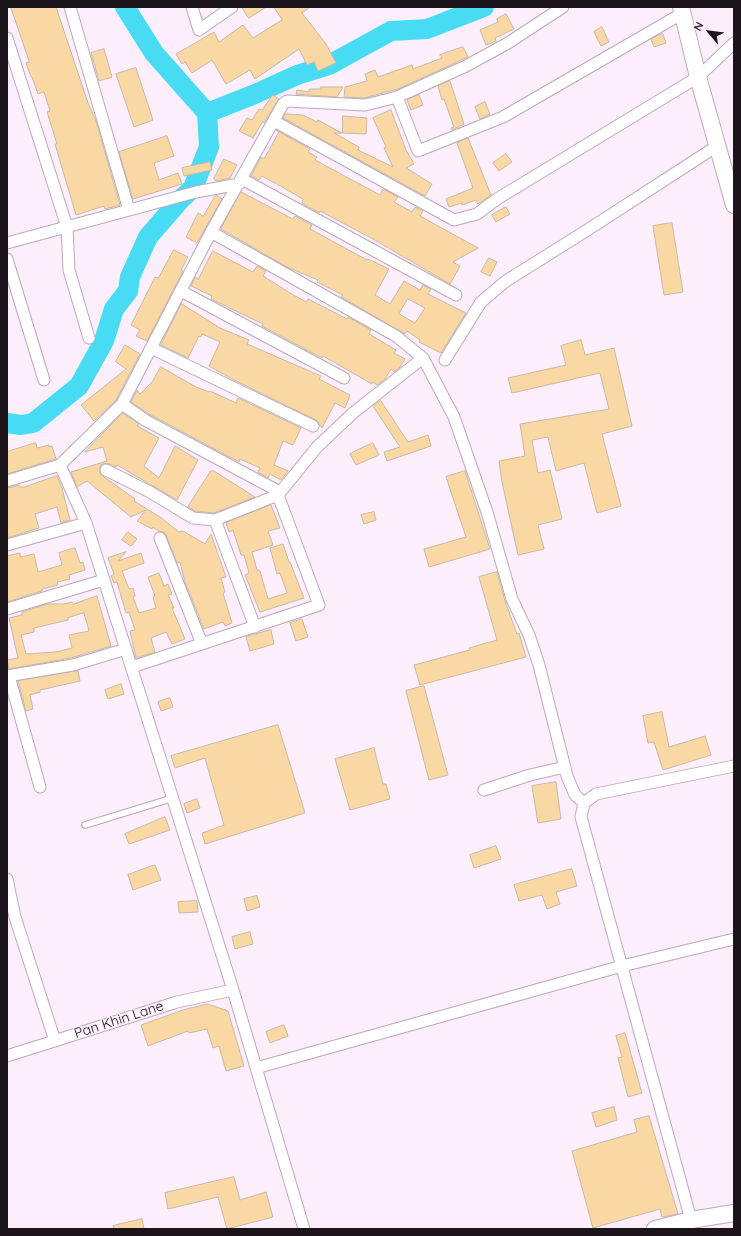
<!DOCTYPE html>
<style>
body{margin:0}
#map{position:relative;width:741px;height:1236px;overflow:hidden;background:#fdeefb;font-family:Quicksand,sans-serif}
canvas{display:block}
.frame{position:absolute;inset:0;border:8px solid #1b141a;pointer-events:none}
.north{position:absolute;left:689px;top:12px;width:40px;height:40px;-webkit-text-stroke:3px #fdeefb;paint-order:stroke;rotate:298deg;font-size:11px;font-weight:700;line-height:16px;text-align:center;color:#1b141a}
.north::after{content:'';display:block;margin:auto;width:14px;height:18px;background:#1b141a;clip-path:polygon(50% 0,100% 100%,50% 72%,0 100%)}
</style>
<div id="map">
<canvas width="741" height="1236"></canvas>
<div class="frame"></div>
<div class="north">N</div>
</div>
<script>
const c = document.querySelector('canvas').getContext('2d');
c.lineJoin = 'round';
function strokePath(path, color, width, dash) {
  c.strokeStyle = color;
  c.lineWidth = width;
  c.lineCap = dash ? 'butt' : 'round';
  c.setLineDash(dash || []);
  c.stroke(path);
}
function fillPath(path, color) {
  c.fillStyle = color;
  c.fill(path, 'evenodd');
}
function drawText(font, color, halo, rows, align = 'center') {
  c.font = font + ' Quicksand,sans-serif';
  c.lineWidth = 3;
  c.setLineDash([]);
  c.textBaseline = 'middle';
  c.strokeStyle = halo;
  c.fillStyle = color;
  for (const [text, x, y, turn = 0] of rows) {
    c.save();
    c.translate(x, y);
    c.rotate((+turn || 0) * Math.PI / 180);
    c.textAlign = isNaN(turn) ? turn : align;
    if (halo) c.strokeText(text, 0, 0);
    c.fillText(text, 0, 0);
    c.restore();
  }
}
const river = new Path2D(`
 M125 7 154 53 207 113
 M7 423 21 425 33 423 79 386 104 341 114 309 128 291 130 277 148 237 180 200 193 188 209 147 207 113 255 94 297 75 329 65 391 31 427 29 484 7`);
const building = new Path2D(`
 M11 7H56L88 103 96 121 120 205 105 209 104 206 76 215 55 144H57L47 112 50 111 44 92 38 94 32 77H31L26 63 29 62Z
 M242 7H266L249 18Z
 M274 7H310L302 13 326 44 336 63 318 71 314 62 307 65 299 49 255 79 250 70 226 84 212 60 192 73 185 62 182 64 176 54 214 32 219 42 243 25 253 38 282 20Z
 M506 14 514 29 495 38 496 41 486 45 480 30 498 22 497 19Z
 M602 27 609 42 601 46 594 32Z
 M663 34 666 43 654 47 651 39Z
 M463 47 468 57 398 89 364 98 344 97 345 87 367 81 365 74 375 70 378 77 412 65 413 69 442 58 440 55Z
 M104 49 112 77 99 81 91 53Z
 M136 68 153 120 134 127 116 74Z
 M450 81 464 124 452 130 451 128 454 127 444 99 442 100 438 86Z
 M321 87H343L337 97 296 94 297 90 309 92V89H321Z
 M273 95 279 99 264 123 263 121 253 138 239 131 247 118 252 120 259 109 262 110Z
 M419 95 423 105 411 110 407 100Z
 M485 102 490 114 480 119 475 107Z
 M391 110 406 150 414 164 406 168 432 184 425 196 283 118 285 114 303 115 317 122 318 120 342 133H334L359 147 358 150 393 167 384 148 386 147 373 118Z
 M343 116 367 118 366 134 343 133Z
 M276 130 310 149 308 152 317 157 315 160 380 195 383 189 398 197 394 202 412 212 415 207 423 211 420 216 478 248 453 262 460 266 450 284 373 239 320 211 319 213 302 203 303 199 275 183 262 176 259 180 251 176 261 157 264 159 279 132Z
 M167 136 174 156 154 163 159 180 178 173 182 184 133 199 119 152Z
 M468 138 491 195 478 204 476 200 462 205V203L449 207 446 199 473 188 457 143Z
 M506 154 512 162 499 171 493 163Z
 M224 159 237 165 230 178 217 181 214 179Z
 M210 162 212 170 184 176 182 168Z
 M241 192 293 219 295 216 312 225 310 229 367 260 368 259 389 269 375 295 390 304 404 281 420 290 423 285 431 289 428 294 466 313 441 353 419 342 420 340 407 331 405 334 341 297 343 295 317 282 318 280 287 267 221 229ZM408 299 425 308 415 323 399 314Z
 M216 195 222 199 197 243 186 237 198 213 203 216Z
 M506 207 510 214 496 222 492 215Z
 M672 223 683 292 664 295 653 226Z
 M174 250 188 257 181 270 183 271 147 341 136 336 140 330 131 325 155 277 158 278Z
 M213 251 253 272 257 266 266 271 263 276 290 293 306 302 308 299 320 305 347 319 348 317 371 330 369 334 396 350 394 353 405 359 400 367 394 372 391 369 385 379 377 385 373 382 372 384 323 356 322 358 262 326 263 324 211 299 212 296 191 286 195 277 198 279Z
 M489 258 497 262 490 276 481 272Z
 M182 304 220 328 249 340 247 344 321 376 319 379 350 395 345 408 335 403 322 428 316 420 234 380 209 366 220 342 202 334 201 337 199 336 188 358 161 345Z
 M581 340 585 355 614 348 632 426 602 434 621 506 597 513 584 463 556 471 548 437 532 440 538 473 550 470 562 519 538 525 544 549 518 555 502 482 499 461 525 456 520 424 609 409 600 373 512 393 508 378 566 365 561 346Z
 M125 345 140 354 116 400 94 421 81 405 126 369 116 362Z
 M161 367 196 387 209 392 210 391 236 403 238 398 301 428 293 445 283 441 274 465 288 471 281 480 270 474 268 478 258 472 260 468 240 459 239 462 149 414 131 402 137 390 140 394 152 382Z
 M381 401 408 442 428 435 431 446 387 461 384 452 400 447 373 406Z
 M123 413 139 424 137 426 159 438 144 466 159 478 175 446 198 460 177 500 117 465 116 467 109 464H102L100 467V474L135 499 134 501 160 517 179 532 183 531 205 544 211 534 226 577 221 578 225 592 223 593 232 623 225 626 223 622 204 629 185 582 180 562 177 563 166 535 164 532 158 531 153 527 152 529 137 521 146 510 131 517 87 481 77 487 71 472 107 461 103 447 85 452Z
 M36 443 37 448 49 445V447L52 446 56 459 7 474V452Z
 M373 443 379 455 356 465 350 454Z
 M211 471H214L255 497 214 513 195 511 188 507Z
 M465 471 490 549 429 567 424 549 466 537 446 477Z
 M57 476 62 488 70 520 61 523 57 507 35 514 39 528 7 538V488L19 485 20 487H24Z
 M271 505 280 528 268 531 273 545 252 552 257 570 260 571 268 599 287 593 280 573 277 574 270 548 283 544 289 562H290L304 598 260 612 245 575 249 573 244 555H241L233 530 229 532 226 523Z
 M374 512 376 520 364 524 361 515Z
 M128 532 137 539 131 546 122 540Z
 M75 548 80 563 83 562 85 570 69 575 70 579 57 582 58 585 42 589V591L7 602V556L20 553V557L34 554 38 572 62 565 59 553Z
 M126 552 118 561 141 553 144 563 122 571 129 589 133 588 135 596 133 597 139 613 156 608 153 597 155 596 148 577 159 573 164 586 168 584 172 594 168 595 174 608H172L185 639 172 644 166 632 151 638 155 652 136 658 130 631 135 630 129 612 126 613 117 582 114 583 111 576 114 574 108 558Z
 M497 572 505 601 517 634 519 633 526 657 420 685 414 665 470 650 469 648 497 640 479 577Z
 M97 596 111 646 71 658 9 669 7 660 18 658 9 618 22 615V612L48 604H64L72 602 73 604ZM84 613 89 631 69 635 72 648 56 652 26 654 21 635 34 632V628L68 620V618Z
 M302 619 308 637 296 641 290 623Z
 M271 630 274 644 250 651 246 637Z
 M78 671 80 681 40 690V692L30 695 33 709 26 711 18 681Z
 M121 684 124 694 108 699 105 690Z
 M424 686 448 775 429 780 406 691Z
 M170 698 173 707 161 711 158 702Z
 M662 712 669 747 705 736 711 755 663 770 654 742 648 743 643 716Z
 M278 725 305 813 205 844 202 833 224 825 205 758 175 768 171 756Z
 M374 748 383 784H386L390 799 350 810 335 759Z
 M556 782 561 819 538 823 532 786Z
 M197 799 200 808 187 813 184 804Z
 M165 817 170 830 129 844 125 834Z
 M496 846 501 859 474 868 470 855Z
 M155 865 161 880 133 890 128 875Z
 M572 869 577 886 556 892 560 904 547 909 542 895 519 901 514 885Z
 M257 896 260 907 247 911 244 899Z
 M197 901 198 912 179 913 178 902Z
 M250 932 253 944 235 949 232 937Z
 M208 1004 228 1011 244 1066 226 1071 219 1046 213 1048 207 1029 189 1033 188 1031 148 1046 141 1025 183 1010Z
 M284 1025 288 1036 270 1043 266 1032Z
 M625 1033 642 1093 628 1097 618 1058 622 1057 616 1036Z
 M614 1107 617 1120 596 1127 592 1113Z
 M649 1116 678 1214 662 1217 660 1209 593 1228 572 1151 637 1132 634 1120Z
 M234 1177 240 1200 266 1192 273 1217 227 1229 218 1197 168 1209 165 1193Z
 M142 1219 144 1229H114L113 1226Z`);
const lane = new Path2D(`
 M85 825 173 798`);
const street = new Path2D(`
 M70 7 129 210
 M192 7 199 30 232 7
 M7 38 67 227 69 270 89 338
 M397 97 418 151 503 117 683 13
 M274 121 454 220 477 214 497 199 698 77 734 43
 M242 179 456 295
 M211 232 396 336 423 358 454 417 487 512 512 599 529 635 539 665 567 776 575 795 584 803
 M7 243 196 192 239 184
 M7 259 44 380
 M181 291 344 378
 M151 348 313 426
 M445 360 481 302 506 281 589 229 717 146
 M122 404 145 420 280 492
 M60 465 86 523 104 580 233 990 304 1229
 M106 470 150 492 193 518 215 520 278 495 317 447 353 413 423 358
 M7 481 60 465 122 404 211 232 283 104 287 101 365 105 397 97 466 66 508 43 563 7
 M215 520 255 627
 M160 538 202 644
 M7 545 86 523
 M7 609 104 580
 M132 667 319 605 278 495
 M7 676 73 665 126 649
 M9 676 40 787
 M484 790 530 775 565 767
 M7 879 15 917 55 1041
 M7 1056 177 1002 233 990
 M256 1068 622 966 734 939
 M691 1220 581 817 584 803 596 794 734 766`);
const secondary = new Path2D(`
 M681 7 698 77 734 205
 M655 1229 691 1220 734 1213`);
const streetNames = [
 ["Pan Khin Lane",119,1020,-18]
];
strokePath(river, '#47dcf4', 20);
fillPath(building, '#f9d8a4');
strokePath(building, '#c6b9a6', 1);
strokePath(lane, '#bca9b9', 8);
strokePath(street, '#bca9b9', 13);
strokePath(secondary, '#bca9b9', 18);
strokePath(lane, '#fff', 5.5);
strokePath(street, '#fff', 11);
strokePath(secondary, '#fff', 16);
drawText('14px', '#1b141a', '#fdeefb', streetNames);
</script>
